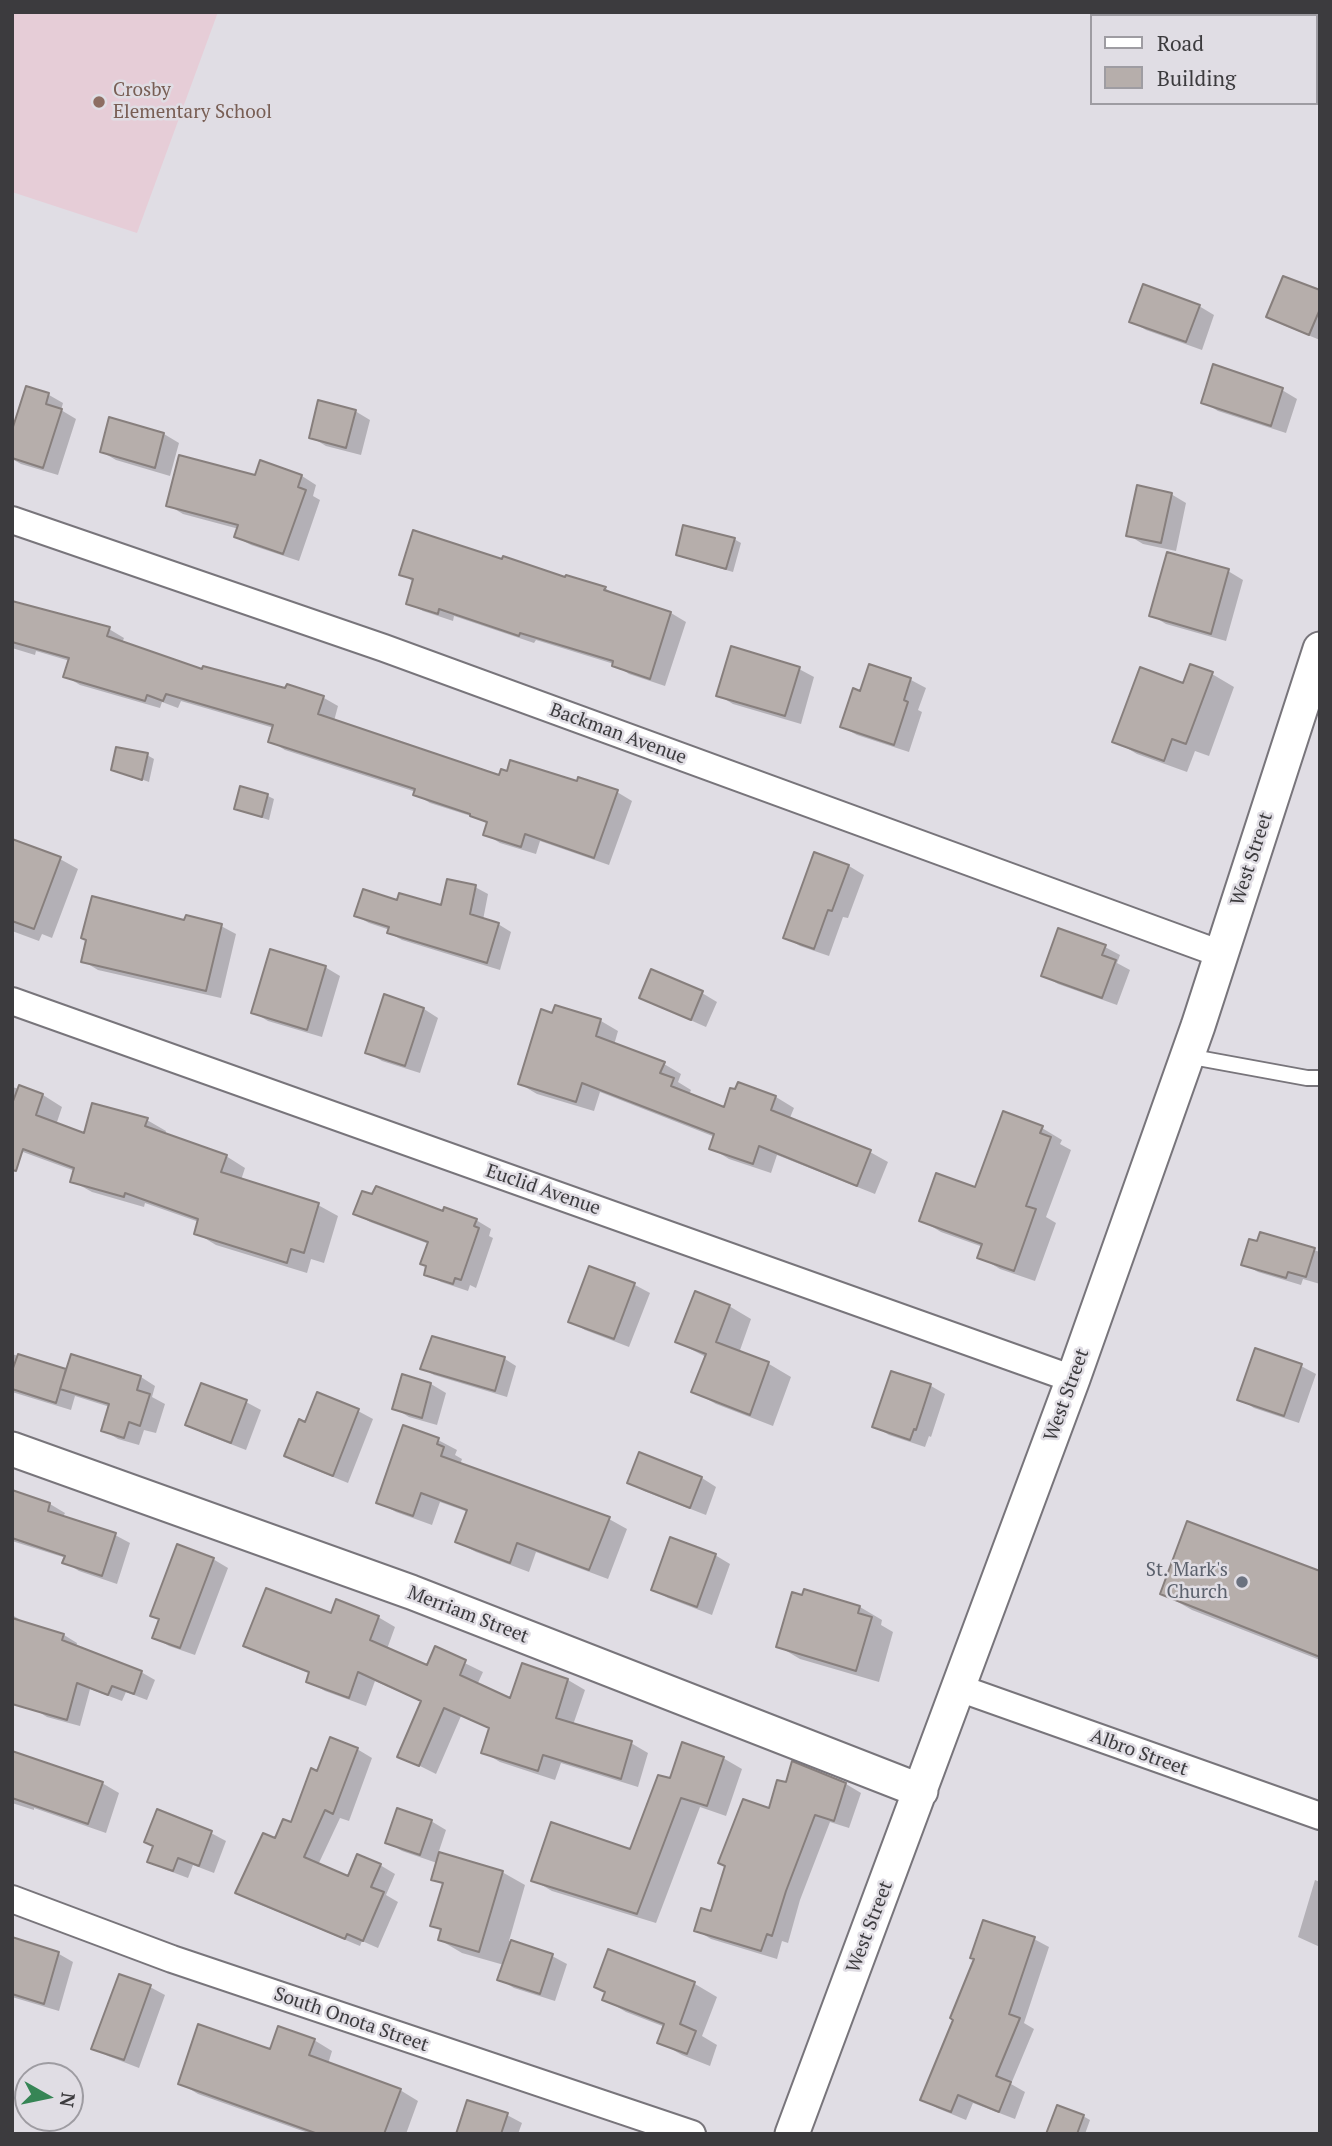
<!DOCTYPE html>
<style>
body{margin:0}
#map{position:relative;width:1332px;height:2146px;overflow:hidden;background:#e0dde4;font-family:"PT Serif",serif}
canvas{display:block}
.frame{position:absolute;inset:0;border:14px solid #3c3b3e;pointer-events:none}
.legend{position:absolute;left:1090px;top:14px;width:228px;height:91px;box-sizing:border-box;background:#e0dde4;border:2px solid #9e9ca2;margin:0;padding:9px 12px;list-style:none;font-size:21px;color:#3c3b3e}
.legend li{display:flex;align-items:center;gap:14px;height:35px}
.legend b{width:35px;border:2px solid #9e9ca2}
.north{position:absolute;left:14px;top:2062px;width:70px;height:70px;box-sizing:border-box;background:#e0dde4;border:2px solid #9e9ca2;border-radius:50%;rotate:99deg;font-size:19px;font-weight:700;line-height:28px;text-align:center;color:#3c3b3e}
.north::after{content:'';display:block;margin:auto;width:24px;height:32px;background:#368555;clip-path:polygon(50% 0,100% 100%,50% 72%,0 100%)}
</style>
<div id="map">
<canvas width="1332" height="2146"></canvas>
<div class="frame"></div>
<ul class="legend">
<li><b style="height:9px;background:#fff"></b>Road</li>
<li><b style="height:19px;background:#b6aeab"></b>Building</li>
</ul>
<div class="north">N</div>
</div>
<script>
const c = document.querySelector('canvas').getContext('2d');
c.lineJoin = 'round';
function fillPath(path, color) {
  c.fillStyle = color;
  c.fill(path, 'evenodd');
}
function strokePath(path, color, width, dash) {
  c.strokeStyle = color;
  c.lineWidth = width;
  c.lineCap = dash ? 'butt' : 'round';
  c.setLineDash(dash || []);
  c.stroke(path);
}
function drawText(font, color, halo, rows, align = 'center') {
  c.font = font + ' "PT Serif",serif';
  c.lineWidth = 5;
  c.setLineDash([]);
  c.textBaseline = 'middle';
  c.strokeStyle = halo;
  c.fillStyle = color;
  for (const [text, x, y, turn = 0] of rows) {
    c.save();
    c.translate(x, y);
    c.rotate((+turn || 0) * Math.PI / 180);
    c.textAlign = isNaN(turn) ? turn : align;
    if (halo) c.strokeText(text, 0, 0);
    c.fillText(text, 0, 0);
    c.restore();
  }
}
const education = new Path2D(`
 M12 12H218L137 233 12 192Z`);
const shadow = new Path2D(`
 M1320 44V64L1316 62V54Z
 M1320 292V340L1283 325 1268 316Z
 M1199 306 1214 315 1202 350 1146 330 1131 321Z
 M27 388 49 395 63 403 61 410 76 419 58 475 21 464 12 459V436Z
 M1282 390 1297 399 1286 433 1218 411 1203 402Z
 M355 411 370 420 361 455 326 446 311 437Z
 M111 419 164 434 179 443 170 476 116 460 102 452Z
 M261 462 302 476 316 485 313 496 320 500 299 561 251 545 236 537 239 529 183 514 168 505 257 477Z
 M1171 494 1186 503 1176 551 1143 544 1128 535Z
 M734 539 741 543 733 572 685 558 678 554Z
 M1228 571 1243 580 1226 641 1166 624 1151 615Z
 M401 574 566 579 605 588 619 597 671 613 686 622 665 686 629 674 614 664 536 640 534 643 454 616 453 621 423 611 408 603 414 582Z
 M12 603 109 629 124 638 122 643 203 671 286 691 288 686 324 698 338 706 334 721 501 777 578 783 617 792 632 801 609 865 540 841 536 854 500 843 485 834 488 824 477 818 430 803 415 794 416 792 285 750 270 741 274 728 181 701 178 708 162 702 160 708 80 685 65 676 70 661 36 651 35 655 12 648Z
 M871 666 911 680 926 688 918 710 922 712 909 752 857 735 842 727 861 693Z
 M799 669 814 677 801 724 733 704 718 695Z
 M1212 674 1234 687 1209 756 1195 751 1187 772 1137 754 1115 741 1184 685Z
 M147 755 154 759 149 782 113 769Z
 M241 788 268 796 274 799 269 820 243 812 236 808Z
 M12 841 60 859 78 869 52 938 42 934 39 941 12 931Z
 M815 854 849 866 864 875 848 918 843 917 829 956 800 946 785 937Z
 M475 887 488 894 483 920 498 924 511 932 500 970 402 940 389 933 390 930 369 923 356 916 398 902 442 908Z
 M186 922 221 926 236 934 221 998 98 970 83 961Z
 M1105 947 1120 955 1117 963 1130 970 1117 1005 1058 984 1043 975Z
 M325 967 340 976 322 1037 268 1021 253 1012Z
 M702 993 717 1002 706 1027 656 1005 641 997Z
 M556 1008 601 1021 618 1031 614 1045 664 1064 681 1074 678 1082 691 1090 689 1095 725 1110 739 1084 776 1097 794 1108 789 1120 870 1152 888 1162 875 1194 777 1155 771 1173 729 1159 711 1148 715 1137 600 1092 594 1111 537 1094 520 1084Z
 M424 1009 438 1018 420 1073 382 1061 367 1052Z
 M12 1087 43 1095 62 1107 56 1125 85 1136 147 1120 166 1131 165 1135 226 1156 245 1168 241 1180 318 1205 338 1216 324 1263 311 1259 307 1273 216 1245 196 1233 199 1222 145 1203 144 1207 92 1192 72 1181 75 1171 12 1148Z
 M1042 1128 1062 1140 1060 1144 1071 1150 1046 1217 1056 1223 1035 1281 1000 1269 980 1257 983 1247 941 1232 921 1220 976 1189Z
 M355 1213H444L476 1220 491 1229 489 1236 493 1238 476 1288 470 1285 468 1291 441 1282 426 1274 429 1244 370 1222Z
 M1261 1234 1320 1252V1284L1303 1279 1301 1285 1258 1272 1243 1264 1258 1244Z
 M590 1268 635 1285 650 1293 629 1347 585 1330 570 1321Z
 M729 1306 751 1319 739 1353 769 1364 791 1377 773 1426 716 1404 693 1391 706 1357 677 1342Z
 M433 1338 505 1359 516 1366 507 1397 434 1375 423 1369Z
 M12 1354 67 1372 141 1377 155 1386 152 1397 165 1404 156 1433 144 1430 139 1445 118 1439 103 1430 110 1407 75 1396 71 1410 12 1392Z
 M1301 1366 1316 1374 1299 1423 1254 1408 1240 1399Z
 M892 1373 931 1386 945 1394 931 1437 929 1436 925 1447 889 1435 874 1426Z
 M403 1376 431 1384 446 1393 437 1425 409 1417 394 1408Z
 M246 1402 261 1410 246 1450 202 1433 188 1424Z
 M358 1411 373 1419 348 1483 301 1464 287 1455 306 1424Z
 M404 1427 438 1440 457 1450 455 1455 462 1459 460 1465 609 1519 627 1529 608 1579 536 1552 529 1572 476 1552 457 1542 468 1512 440 1502 432 1525 396 1512 378 1502Z
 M640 1454 702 1478 716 1487 706 1515 644 1491 629 1482Z
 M12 1492 50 1504 65 1513 63 1517 115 1535 130 1543 117 1584 79 1571 64 1562 66 1558 12 1541Z
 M715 1555 730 1564 712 1615 668 1598 653 1590Z
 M213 1559 228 1568 195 1655 169 1646 154 1637 161 1620Z
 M1320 1573V1660L1192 1610 1162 1593Z
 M805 1591 860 1607 882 1620 881 1625 893 1632 879 1682 800 1659 778 1646Z
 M12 1615 28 1624 64 1635 77 1643 76 1647 141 1672 155 1680 147 1700 126 1692 122 1701 90 1689 80 1726 47 1717 34 1709 12 1655Z
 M332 1615 378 1617 395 1627 387 1649 428 1667 436 1649 483 1672 477 1685 511 1700 523 1665 568 1680 585 1690 573 1725 631 1743 648 1753 638 1787 561 1763 555 1780 500 1762 483 1752 490 1729 461 1716 436 1774 400 1756 423 1702 375 1681 366 1706 325 1691 308 1681 311 1674 262 1655 245 1645Z
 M357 1749 372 1758 349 1821 340 1818 318 1865 349 1878 380 1865 395 1874 386 1895 398 1902 378 1948 362 1941 360 1946 252 1901 237 1893 276 1840 292 1825 318 1773Z
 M12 1753 102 1783 119 1793 106 1833 34 1808V1810L12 1803Z
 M723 1758 742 1769 726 1816 700 1807 656 1923 552 1891 533 1880 632 1851 671 1780Z
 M793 1764 846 1784 861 1793 849 1828 830 1822 800 1900 788 1943 782 1941 777 1959 711 1939 696 1930 713 1913 770 1810 787 1785Z
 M158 1811 211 1833 226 1841 214 1873 193 1865 188 1878 164 1869 149 1861 155 1846Z
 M431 1821 446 1830 438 1854 502 1872 525 1885 509 1941 552 1956 567 1964 555 2001 514 1988 499 1979 504 1965 462 1953 440 1940 442 1931 432 1925 444 1885 433 1879 437 1863 402 1851 387 1842Z
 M1315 1880 1320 1882V1947L1298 1937Z
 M12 1939 59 1954 73 1962 59 2011 12 1997Z
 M1034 1939 1049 1947 1024 2023 1034 2029 1011 2084 1025 2092 1015 2119 973 2103 966 2120 937 2108 922 2099 955 2019Z
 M609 1952 695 1984 717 1997 702 2036 717 2045 710 2066 682 2055 659 2042 665 2027 626 2012 604 1999 607 1993Z
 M150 1987 165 1995 139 2068 108 2056 93 2048Z
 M314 2040 332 2051 328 2064 400 2090 418 2101 406 2134H311L198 2094 180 2083 271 2051Z
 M507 2115 522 2123 518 2134H458Z
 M1083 2116 1090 2120 1085 2134H1052Z`);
const building = new Path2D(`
 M1283 276 1320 290V309L1309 335 1266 317Z
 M1143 284 1200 305 1186 342 1129 322Z
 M1213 364 1283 388 1271 426 1201 403Z
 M26 386 49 393 46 404 62 409 43 468 12 458V430Z
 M318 400 356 410 346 448 309 438Z
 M109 417 164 433 155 468 100 452Z
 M179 455 255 475 260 460 302 475 298 487 306 490 283 554 234 537 238 525 166 506Z
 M1137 485 1172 493 1161 543 1126 536Z
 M683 525 735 538 726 569 676 555Z
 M413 530 502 559 503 556 565 577 566 575 606 587 604 590 671 612 650 679 612 666 613 661 520 633 519 636 439 609 438 614 406 604 413 579 399 575Z
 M1167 552 1229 569 1211 634 1149 616Z
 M12 601 110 627 107 636 202 669 203 666 285 688 287 684 324 696 318 714 499 775 501 769 507 771 510 760 577 781 578 777 618 790 594 858 525 834 521 847 483 835 487 822 470 816V814L413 795 415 789 268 742 273 725 166 694 163 701 147 695 145 701 63 677 69 658 12 642Z
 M731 646 800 667 785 716 716 696Z
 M869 664 911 678 904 700 908 702 894 745 840 727 853 688 860 691Z
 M1190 664 1213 672 1186 744 1172 739 1164 761 1112 742 1140 667 1183 683Z
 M116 747 148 753 142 780 111 770Z
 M240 786 268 794 262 817 234 809Z
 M12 839 61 857 34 929 12 921Z
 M814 852 849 865 832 911 828 910 814 949 783 938Z
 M447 879 476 885 470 914 499 923 487 963 387 933 389 927 354 916 363 889 397 900 399 893 441 905Z
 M92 896 184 920 186 915 222 924 206 991 81 962 86 940 81 938Z
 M1058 928 1106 945 1102 955 1116 960 1102 998 1041 976Z
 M270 949 326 966 307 1030 251 1013Z
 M651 969 703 991 691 1020 639 998Z
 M384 994 424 1008 405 1066 365 1053Z
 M555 1005 601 1019 596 1036 665 1062 660 1073 674 1078 671 1086 724 1107 730 1088 735 1089 738 1082 776 1096 771 1110 871 1150 857 1186 759 1146 753 1164 709 1149 714 1134 582 1083 576 1102 518 1084 541 1009 552 1013Z
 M19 1085 43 1094 36 1115 84 1133 92 1103 148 1118 145 1126 227 1155 221 1172 319 1203 304 1253 291 1249 287 1263 194 1234 198 1219 125 1193 124 1197 70 1182 74 1168 23 1149 16 1171 12 1170V1104Z
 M1003 1111 1043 1126 1040 1133 1051 1137 1026 1206 1036 1209 1014 1271 977 1258 982 1244 919 1221 936 1173 975 1187Z
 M376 1186 443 1211 444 1207 477 1219 474 1226 479 1228 461 1280 455 1278 453 1284 424 1275 426 1266 420 1264 428 1242 353 1214 362 1191 372 1194Z
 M1260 1232 1315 1248 1306 1277 1288 1272 1286 1278 1241 1265 1249 1239 1257 1241Z
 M589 1266 635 1283 614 1339 568 1322Z
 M695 1291 730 1305 716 1342 769 1362 750 1415 691 1392 706 1354 675 1342Z
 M432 1336 505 1357 495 1391 420 1369Z
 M1255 1348 1302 1364 1284 1416 1237 1400Z
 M18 1354 66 1369 56 1403 12 1389V1371Z
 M71 1354 141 1376 137 1390 150 1394 140 1426 129 1422 124 1438 101 1431 109 1404 60 1389Z
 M891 1371 931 1384 916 1430 914 1429 910 1440 872 1427Z
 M402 1374 431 1383 422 1418 392 1409Z
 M201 1383 247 1400 231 1443 185 1425Z
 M317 1392 359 1409 333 1476 284 1456 299 1419 305 1422Z
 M403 1425 439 1438 437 1444 444 1447 441 1456 610 1517 589 1570 517 1543 510 1563 455 1542 467 1510 421 1493 413 1516 376 1503Z
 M639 1452 702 1477 690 1508 627 1483Z
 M12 1490 50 1503 48 1511 116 1533 102 1576 62 1563 65 1556 12 1538Z
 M1187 1521 1320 1571V1657L1160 1594Z
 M670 1537 716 1554 697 1607 651 1590Z
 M177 1544 214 1558 180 1648 152 1638 159 1619 150 1616Z
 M266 1588 331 1613 336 1599 379 1616 370 1640 427 1665 435 1646 466 1660 460 1675 510 1698 522 1663 568 1679 556 1718 632 1741 621 1779 543 1755 538 1771 481 1753 489 1728 444 1708 419 1766 397 1757 421 1701 358 1672 349 1698 306 1682 309 1672 243 1646Z
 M804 1589 860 1606 858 1613 872 1617 856 1671 776 1647 792 1592 802 1595Z
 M12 1618 64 1634 62 1640 142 1671 134 1694 112 1686 108 1695 77 1683 67 1720 12 1704Z
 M330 1737 358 1748 333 1814 325 1810 304 1857 348 1876 357 1854 381 1864 371 1887 384 1892 363 1941 347 1934 345 1939 235 1893 263 1833 275 1838 283 1819 291 1822 311 1768 317 1771Z
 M682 1742 724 1757 707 1806 681 1798 637 1914 531 1881 551 1822 630 1849 658 1775 670 1778Z
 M12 1751 103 1782 88 1824 12 1798Z
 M792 1761 846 1783 834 1821 815 1815 786 1891 772 1936 767 1934 761 1951 694 1931 701 1908 711 1911 725 1866 718 1863 743 1799 769 1808 777 1780 786 1782Z
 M397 1808 432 1820 420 1855 385 1843Z
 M157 1809 212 1831 199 1866 178 1858 173 1871 147 1862 153 1846 144 1842Z
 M439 1852 503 1871 479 1952 438 1940 441 1929 430 1926 443 1883 431 1880Z
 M983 1920 1035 1937 1009 2014 1020 2018 996 2076 1011 2082 999 2112 958 2095 951 2112 920 2100 953 2020 950 2018 974 1959 970 1958Z
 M12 1937 59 1952 44 2004 12 1994Z
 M511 1940 553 1954 540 1994 497 1980Z
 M608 1949 695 1982 680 2024 696 2031 687 2054 657 2043 664 2024 602 2000 605 1992 594 1987Z
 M119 1974 151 1985 124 2060 91 2049Z
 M198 2024 270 2049 278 2026 315 2039 309 2055 401 2089 384 2134H318L178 2084Z
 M467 2100 508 2113 501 2134H456Z
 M1057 2105 1084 2115 1077 2134H1046Z`);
const service = new Path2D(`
 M1187 1056 1307 1078H1320`);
const minor = new Path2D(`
 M12 520 384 648 1221 954
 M12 1001 1073 1379
 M959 1688 1320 1816
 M12 1899 172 1959 692 2134`);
const tertiary = new Path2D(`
 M12 1449 411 1592 921 1791
 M792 2134 1073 1379 1198 1026 1320 649`);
const markers = [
 [99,102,7,"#8d6e63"],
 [1242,1582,7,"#6b7280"]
];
const educationNames = [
 ["Crosby",113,91],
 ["Elementary School",113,113]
];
const streetNames = [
 ["Backman Avenue",618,734,20],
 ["West Street",1252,859,-72],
 ["Euclid Avenue",543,1190,19],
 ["West Street",1067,1395,-70],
 ["Merriam Street",468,1615,21],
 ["Albro Street",1139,1753,20],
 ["West Street",870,1927,-69],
 ["South Onota Street",351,2020,19]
];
const worshipNames = [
 ["St. Mark's",1228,1571],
 ["Church",1228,1593]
];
fillPath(education, '#e6cdd7');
fillPath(shadow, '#0003');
fillPath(building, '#b6aeab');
strokePath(building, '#877f7d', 2);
strokePath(service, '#78757b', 18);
strokePath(minor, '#78757b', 30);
strokePath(tertiary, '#78757b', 37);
strokePath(service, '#fff', 14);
strokePath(minor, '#fff', 26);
strokePath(tertiary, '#fff', 33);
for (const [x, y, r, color] of markers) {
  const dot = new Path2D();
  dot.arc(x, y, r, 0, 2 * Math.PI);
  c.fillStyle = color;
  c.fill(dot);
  strokePath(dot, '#e0dde4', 2.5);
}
drawText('19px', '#785e54', '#e0dde4', educationNames, 'left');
drawText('19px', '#3c3b3e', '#e0dde4', streetNames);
drawText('19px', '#5b616d', '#e0dde4', worshipNames, 'right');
</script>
